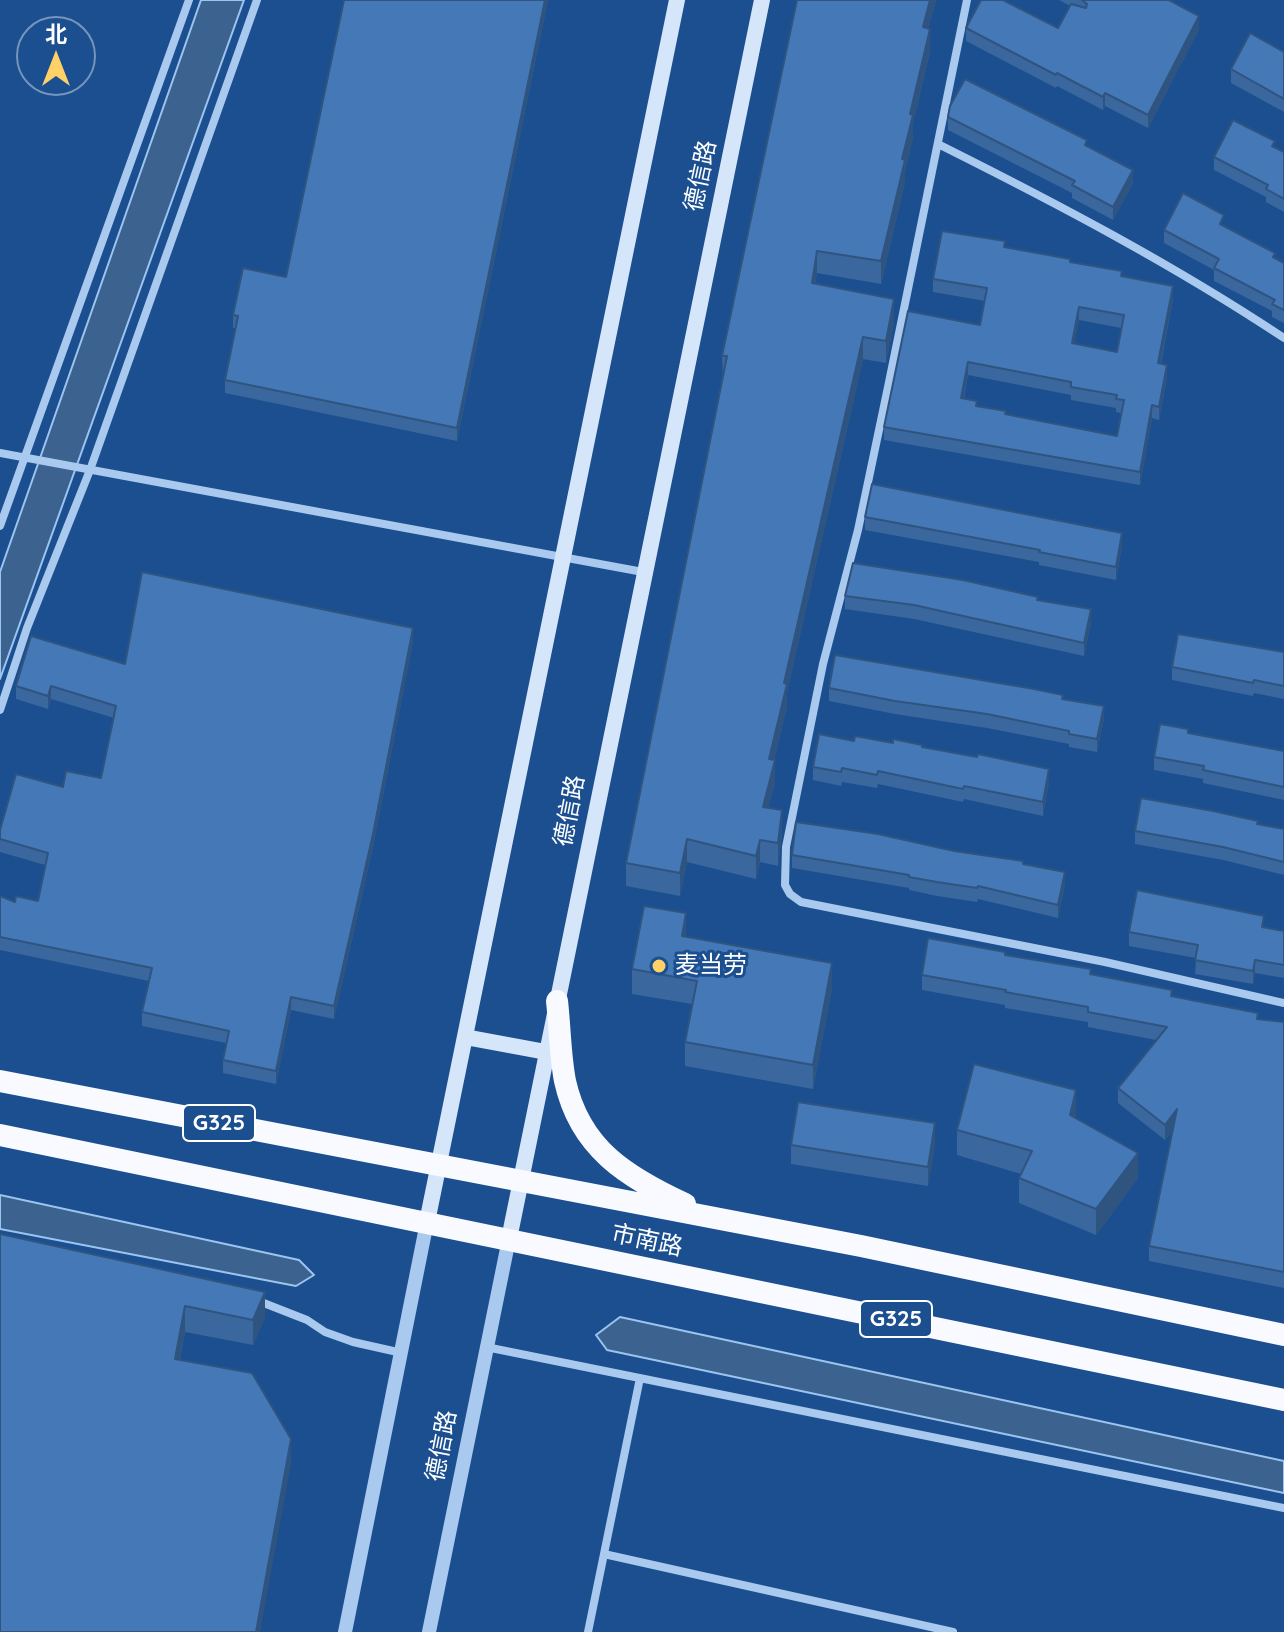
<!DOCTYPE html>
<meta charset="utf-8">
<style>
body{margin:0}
#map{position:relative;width:1284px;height:1632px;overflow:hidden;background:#1b4f8f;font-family:Quicksand,"Noto Sans SC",sans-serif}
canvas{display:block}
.north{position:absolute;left:16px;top:16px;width:80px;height:80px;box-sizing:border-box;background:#1b4f8f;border:2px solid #7695bc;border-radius:50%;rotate:0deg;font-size:22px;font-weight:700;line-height:32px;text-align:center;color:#fff}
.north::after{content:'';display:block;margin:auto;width:28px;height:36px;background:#ffd166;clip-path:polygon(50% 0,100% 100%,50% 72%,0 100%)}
</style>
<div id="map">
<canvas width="1284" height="1632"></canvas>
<div class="north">北</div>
</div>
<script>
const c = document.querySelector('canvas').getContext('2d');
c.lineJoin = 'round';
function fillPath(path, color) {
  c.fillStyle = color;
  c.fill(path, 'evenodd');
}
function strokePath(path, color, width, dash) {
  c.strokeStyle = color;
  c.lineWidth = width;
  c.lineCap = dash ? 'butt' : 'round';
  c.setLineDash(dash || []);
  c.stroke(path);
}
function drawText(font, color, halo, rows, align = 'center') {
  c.font = font + ' Quicksand,"Noto Sans SC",sans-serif';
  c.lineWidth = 6;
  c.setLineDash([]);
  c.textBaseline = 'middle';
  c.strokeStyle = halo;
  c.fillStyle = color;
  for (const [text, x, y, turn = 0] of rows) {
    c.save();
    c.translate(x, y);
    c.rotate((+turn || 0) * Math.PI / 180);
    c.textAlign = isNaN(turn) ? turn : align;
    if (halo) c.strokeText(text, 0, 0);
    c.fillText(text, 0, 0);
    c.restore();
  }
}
const water = new Path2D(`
 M201 0H244L0 679V572Z
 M0 1195 299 1260 314 1275 296 1286 0 1229Z
 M620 1317 1284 1461V1493L607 1350 596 1335Z`);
const minor = new Path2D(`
 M967 0 888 387 858 530 823 664 786 847 785 885 790 894 801 902 1105 962 1284 1003
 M940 145C1058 204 1174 265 1284 338
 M0 453 643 572
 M0 526 189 0
 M0 710 27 628 90 470 257 0
 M256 1300 307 1320 325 1332 353 1342 402 1353
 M486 1347 1284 1508
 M604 1554 953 1632
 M588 1632 640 1378`);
const tertiary = new Path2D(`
 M345 1632 427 1222
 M429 1632 509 1239`);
const secondary = new Path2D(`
 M465 1037 546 1052
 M427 1222 677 0
 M509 1239 762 0`);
const trunk = new Path2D(`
 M557 1001C560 1027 560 1055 565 1081 580 1149 627 1177 685 1204
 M0 1081 861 1246 1284 1335
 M0 1135 1284 1400`);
const wall = new Path2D(`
 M344 0H548L457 441 225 393V380L236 328H233V315L286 277Z
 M797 0H936L928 29 930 52 913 123V138L905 171V182L881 284 817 273 815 284 894 322 886 363 863 359 787 692V707L774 760 775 783 768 808 782 833 778 866 760 862 756 879 687 862 680 896 626 886V863L723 378 722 356Z
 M1059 0H1169L1199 29 1148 128 1105 106 1103 110 1057 86 1056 88 966 41V28H1058L1070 6Z
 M1284 52V112L1231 83V69Z
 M948 117 1087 146 1133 183 1113 220 1072 198V193L948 130Z
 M1275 147 1284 152V212L1266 202V197L1214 170V157Z
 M1224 226 1284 263V323L1272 317V311L1214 281V270L1164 243V230Z
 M1005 247 1070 262 1122 276 1173 299 1161 364 1167 378 1159 420 1152 418 1140 485 884 440V427L980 325 985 301 933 292V279ZM1079 320 1121 328 1117 352 1074 344ZM968 375 1071 395V400L1116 408V412L1121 413 1117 436 1006 414 977 406 964 399Z
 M865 517 1122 546 1116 580 1039 565V562L865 530Z
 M845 596 1038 600 1091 622 1084 656 914 619 845 609Z
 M413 641 373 847 334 1019 291 1010 276 1084 223 1073V1060L226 1043 142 1026V1012L149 981 0 950V896L15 902 38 901 45 865 0 852V830L63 787 101 778 114 718 51 699 48 709 16 699V686L125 664Z
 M1284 652V699L1254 693 1253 696 1172 680V667Z
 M829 688 1063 699 1104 719 1097 752 1069 747V744L987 728 895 714 829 701Z
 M1188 733 1284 751V800L1203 783V779L1154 770V757Z
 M854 741 893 743 922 748 1049 782 1043 816 964 799 963 802 878 784 877 788 842 782 841 786 813 780V767Z
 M1258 824 1284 829V875L1223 860 1135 844V831Z
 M954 851 1023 864 1065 885 1058 918 978 899 977 902 937 896 909 890V888L792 868V855Z
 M1264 927 1284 931V978L1255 973 1253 984 1195 974 1196 958 1129 946V932Z
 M686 937 832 988 813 1089 685 1066V1042L692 1004 632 994V969Z
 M1005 955 1091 975 1258 1019 1284 1022V1288L1149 1261V1246L1173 1130 1165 1140 1118 1103V1088L1156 1040 1088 1027V1022L1005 1008V1005L922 990V975Z
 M1076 1115 1075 1118 1138 1178 1096 1235 1019 1203V1178L1021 1174 957 1155V1130Z
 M935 1143 928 1186 791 1164V1145Z
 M0 1234 265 1317 253 1345 185 1332 180 1360 291 1464Z`);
const shadedWall = new Path2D(`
 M545 0H548L457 441V428Z
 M930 0H936L923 49V27Z
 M1199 16V29L1148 128V115Z
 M930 29V52L913 123V138L905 171V182L881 284V261L902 159 910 114Z
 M1105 93V106L1103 110V97Z
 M1133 170V183L1113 220V207Z
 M817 251V273L812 306V283Z
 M1173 286V299L1158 376V363Z
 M894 299V322L886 363V341Z
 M1079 307V320L1072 356V343Z
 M863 337V359L787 692V707L769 781V759L784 683Z
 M968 362V375L961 411V398Z
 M1167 365V378L1159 420V407Z
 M1152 405V418L1140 485V472Z
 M1122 533V546L1116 580V567Z
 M1091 609V622L1084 656V643Z
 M413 628V641L373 847 334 1019V1006Z
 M51 686V699L48 709V696Z
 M1104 706V719L1097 752V739Z
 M775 760V783L763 829V807Z
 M1049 769V782L1043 816V802Z
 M782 810V833L778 866V843Z
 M687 839V862L680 896V873Z
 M760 840V862L756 879V856Z
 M1065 872V885L1058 918V905Z
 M686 913V938L682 936Z
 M1255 960V973L1253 984V971Z
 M832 963V988L813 1089V1065Z
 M291 997V1010L276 1084V1071Z
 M1076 1090V1115L1070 1140V1115Z
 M1177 1109V1124L1165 1140V1125Z
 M935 1123V1143L928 1186V1167Z
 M1138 1153V1178L1096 1235V1209Z
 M265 1292V1317L253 1345V1320Z
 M185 1306V1332L175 1384V1359Z
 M291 1439V1464L260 1632H256Z`);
const building = new Path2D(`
 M344 0H545L457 428 225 380 238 316 233 315 243 268 286 277Z
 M797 0H930L923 27 930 29 910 114 913 115 902 159 905 160 881 261 817 251 812 283 894 299 886 341 863 337 784 683 787 684 769 759 775 760 763 807 782 810 778 843 760 840 756 856 687 839 680 873 626 863 727 356H722Z
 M981 0H1003L1058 28 1071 4 1086 8 1087 4 1082 0H1169L1199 16 1148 115 1105 93 1103 97 1057 73 1056 75 966 28Z
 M1250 33 1284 52V99L1231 69Z
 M965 79 1087 140 1085 145 1133 170 1113 207 1072 185 1075 181 948 117 950 106Z
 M1233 120 1275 141 1272 146 1284 152V199L1266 189 1268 185 1214 157Z
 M1183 193 1224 215 1220 224 1275 253 1273 257 1284 263V310L1272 304 1275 300 1214 268 1219 259 1164 230Z
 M942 231 1005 241 1004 247 1070 259V262L1122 271 1121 276 1173 286 1158 363 1167 365 1159 407 1152 405 1140 472 884 427 908 311 980 325 987 288 933 279ZM1079 307 1124 315 1117 352 1072 343ZM968 362 1071 382V387L1117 395 1116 399 1124 400 1117 436 1005 414 1006 411 976 406 977 401 961 398Z
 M872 484 1122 533 1116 567 1039 552 1040 550 865 517Z
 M853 563 963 580 1038 597 1037 600 1091 609 1084 643 914 605 845 596Z
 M142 572 413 628 373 834 334 1006 291 997 276 1071 223 1060 229 1031 142 1012 152 968 0 937V896L15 902 16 896 38 901 48 853 0 839V830L16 774 63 787 66 771 101 778 116 706 51 686 48 696 16 686 31 636 125 664Z
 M1178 634 1284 652V686L1254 680 1253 683 1172 667Z
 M835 655 1034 689 1063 695 1062 699 1104 706 1097 739 1069 734V731L987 714 895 701 829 688Z
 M1160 724 1188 729V733L1284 751V787L1203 770 1204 766 1154 757Z
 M819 734 854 741 855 736 893 743V739L922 745V747L977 757 978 754 1049 769 1043 802 964 786 963 789 878 771 877 775 842 768 841 772 813 767Z
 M1141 798 1213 811 1258 821 1257 824 1284 829V862L1223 847 1135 831Z
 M796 822 878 834 954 851 1023 861V864L1065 872 1058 905 978 886 977 888 937 882 909 877V875L792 855Z
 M1137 890 1264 916 1262 927 1284 931V965L1255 960 1253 971 1195 960 1198 945 1129 932Z
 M644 906 686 913 682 936 832 963 813 1065 685 1042 697 981 632 969Z
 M928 938 1005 952V955L1091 969 1090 974 1172 990 1171 996 1258 1013 1257 1019 1284 1022V1272L1149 1246 1177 1109 1165 1125 1118 1088 1167 1027 1088 1012V1007L1005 992 1006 990 922 975Z
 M974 1064 1076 1090 1070 1115 1138 1153 1096 1209 1019 1178 1032 1151 957 1130Z
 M798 1102 935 1123 928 1167 791 1145Z
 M0 1234 265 1292 253 1320 185 1306 175 1359 252 1373 291 1439 256 1632H0Z`);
const markers = [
 [659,966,8,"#ffd166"]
];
const shields = [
 [219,1123,72],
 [896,1319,72]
];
const shieldNames = [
 ["G325",219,1123],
 ["G325",896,1319]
];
const streetNames = [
 ["德信路",701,176,-78],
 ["德信路",570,811,-79],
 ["市南路",647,1241,12],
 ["德信路",442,1446,-79]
];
const poiNames = [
 ["麦当劳",675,966]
];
fillPath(water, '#3c6290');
strokePath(water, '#9cc4f0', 2);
strokePath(minor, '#a9c9ee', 8);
strokePath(tertiary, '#a9c9ee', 14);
strokePath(secondary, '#d6e6fa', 16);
strokePath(trunk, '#f8faff', 22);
fillPath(wall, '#3a679d');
fillPath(shadedWall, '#305480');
fillPath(building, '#4478b7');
strokePath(building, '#305480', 2);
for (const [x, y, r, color] of markers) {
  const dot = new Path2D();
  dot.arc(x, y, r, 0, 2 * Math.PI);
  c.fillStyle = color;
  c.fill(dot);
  strokePath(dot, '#1b4f8f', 3);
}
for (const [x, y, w] of shields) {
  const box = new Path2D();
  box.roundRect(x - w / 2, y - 18, w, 36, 6);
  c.fillStyle = '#1b4f8f';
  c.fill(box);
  strokePath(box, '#fff', 2);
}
drawText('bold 22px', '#fff', null, shieldNames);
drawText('24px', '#fff', '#1b4f8f', streetNames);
drawText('24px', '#fff', '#1b4f8f', poiNames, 'left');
</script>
